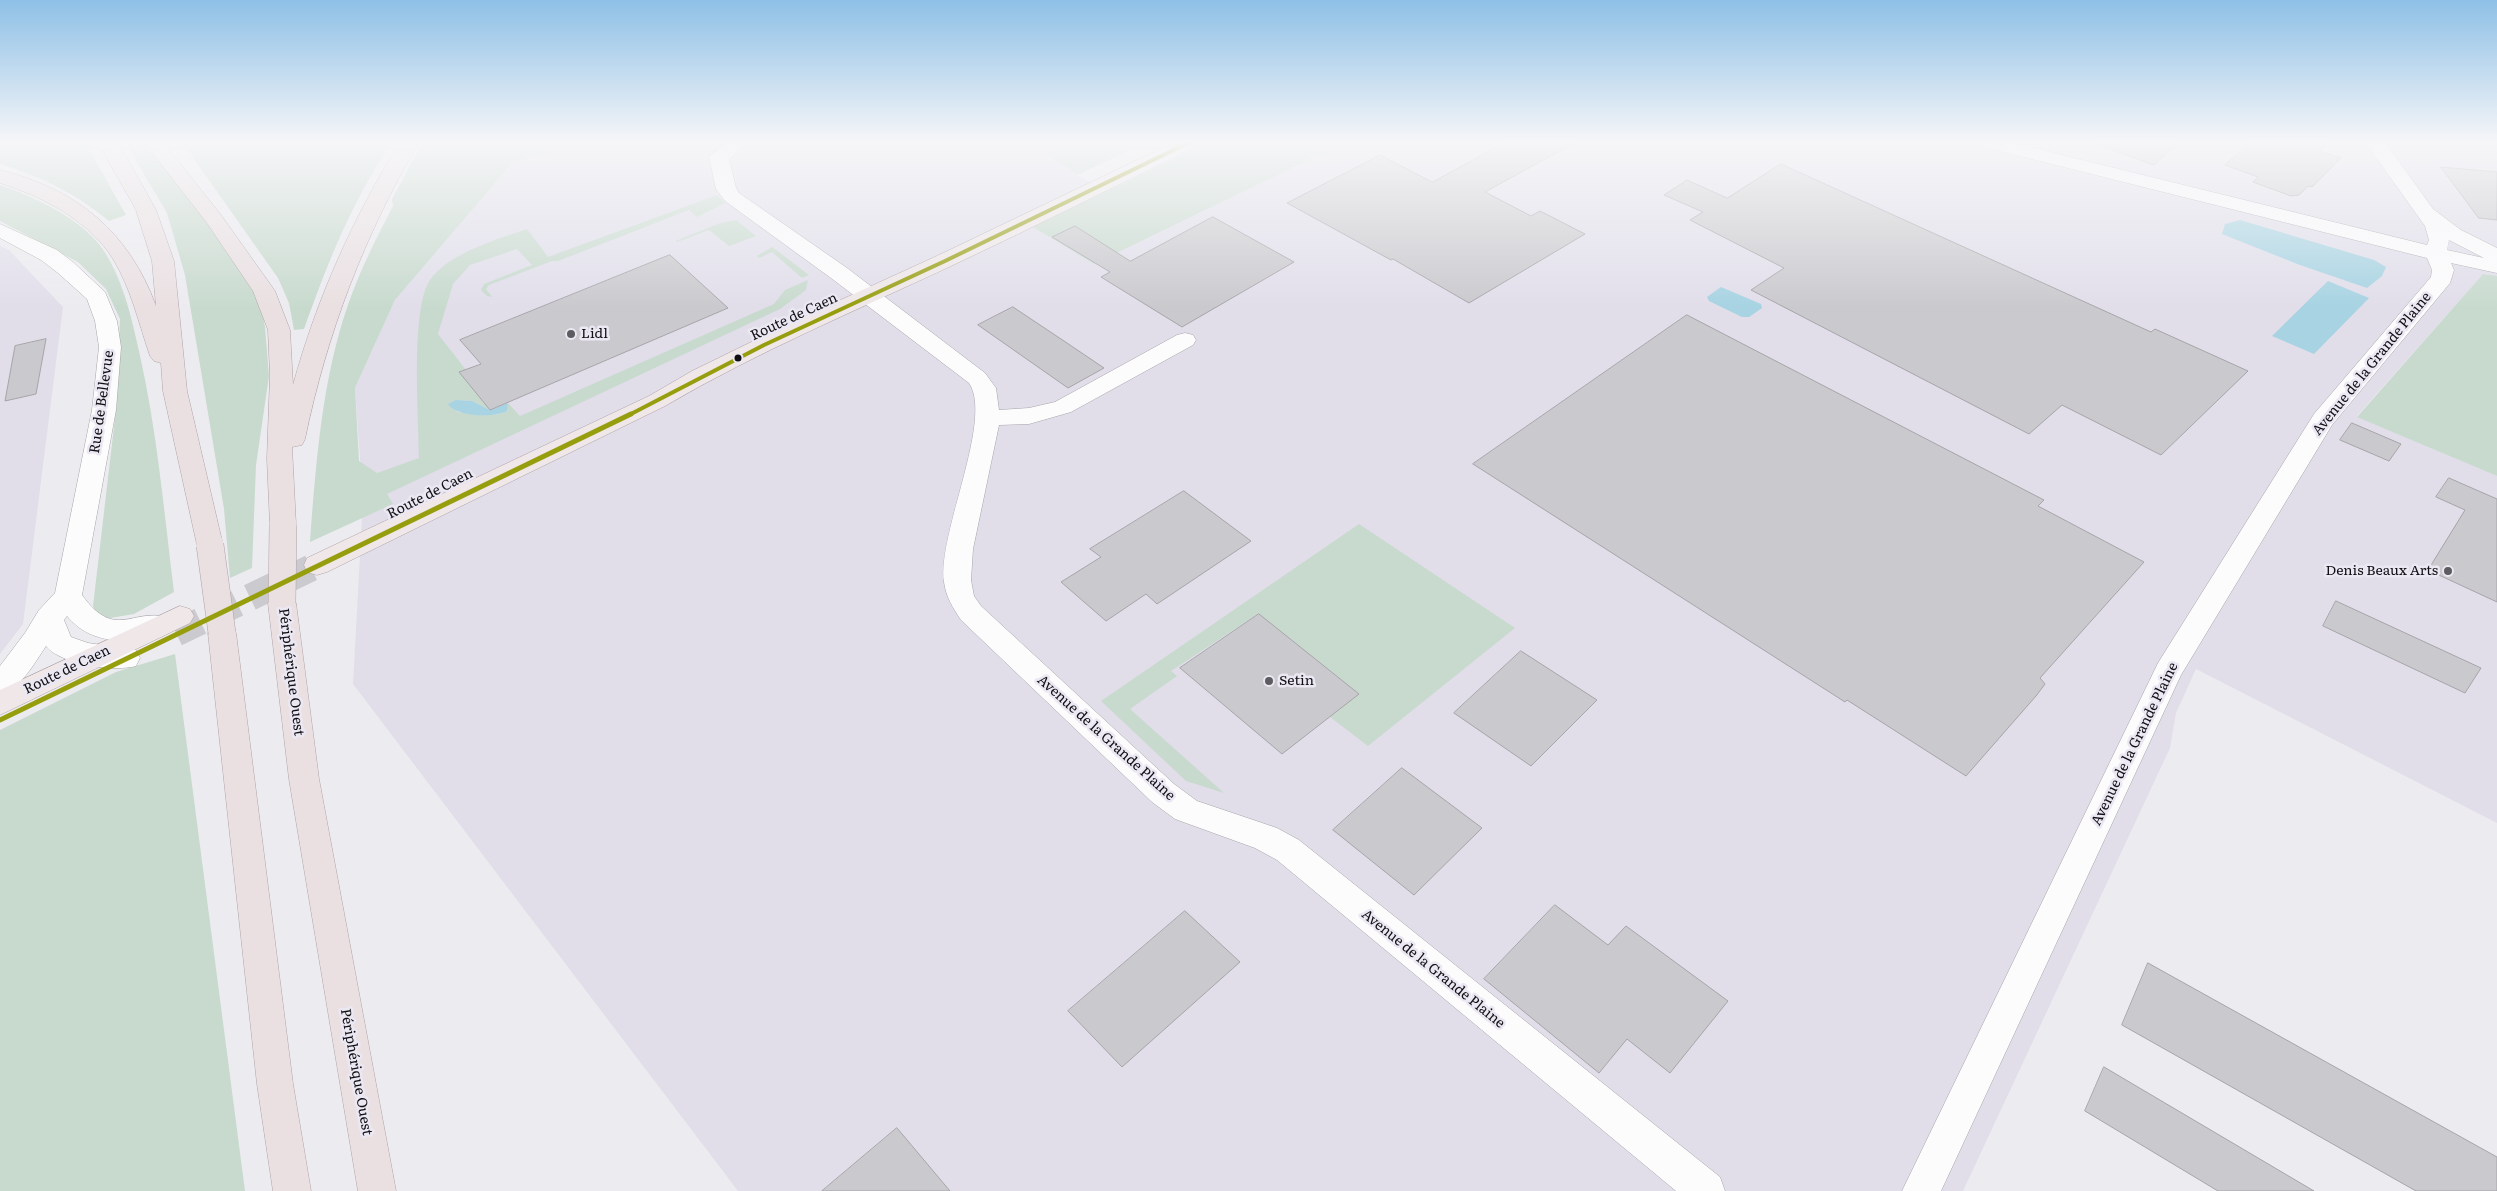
<!DOCTYPE html>
<meta charset="utf-8">
<style>
body{margin:0}
canvas{display:block;background:#ecebf0}
</style>
<canvas width="2497" height="1191"></canvas>
<script>
const c = document.querySelector('canvas').getContext('2d');
c.lineJoin = 'round';
function fillPath(path, color) {
  c.fillStyle = color;
  c.fill(path, 'evenodd');
}
function strokePath(path, color, width, dash) {
  c.strokeStyle = color;
  c.lineWidth = width;
  c.lineCap = dash ? 'butt' : 'round';
  c.setLineDash(dash || []);
  c.stroke(path);
}
function drawText(font, color, halo, rows, align = 'center') {
  c.font = font + ' Literata,serif';
  c.lineWidth = 5;
  c.setLineDash([]);
  c.textBaseline = 'middle';
  c.strokeStyle = halo;
  c.fillStyle = color;
  for (const [text, x, y, turn = 0] of rows) {
    c.save();
    c.translate(x, y);
    c.rotate((+turn || 0) * Math.PI / 180);
    c.textAlign = isNaN(turn) ? turn : align;
    if (halo) c.strokeText(text, 0, 0);
    c.fillText(text, 0, 0);
    c.restore();
  }
}
const built = new Path2D(`
 M598 142H1029L1077 175 1107 191 1034 227 1094 264 1346 142H2497V276L2483 274 2357 416 2497 476V823L2196 669 2176 713 2170 748 1963 1191H738L353 684 363 500 355 388 395 300 513 162Z
 M0 246 9 250 63 307 23 624 0 654Z`);
const green = new Path2D(`
 M0 142H85L126 215 109 221C75 193 42 177 0 164Z
 M125 142H144L230 252 258 293 265 327 269 376 256 465 252 568 230 578 224 509 185 275 167 213Z
 M182 142H392C352 201 328 262 304 329L294 330 289 303 278 278Z
 M423 142H598L513 162 395 300 355 388 359 461 377 473 419 458C419 420 410 309 430 280 449 253 498 239 527 229L548 257 717 195 725 203 697 217 689 210 558 261H552L489 285 486 289 492 297 487 296 481 290 484 284 532 265 517 249 470 265 453 284 438 334 466 370 460 373 490 410 472 401 456 400 457 412C474 413 492 419 507 411L508 403 520 416 774 304 785 290 808 280 806 290 780 309 387 494 393 504 310 542C316 462 322 378 349 302 361 268 377 237 393 206L392 199Z
 M1029 142H1147L1077 175Z
 M1208 142H1346L1094 264 1033 227Z
 M0 185C32 195 83 220 102 248 123 279 131 316 139 351 157 430 164 511 174 592L134 614 98 620 93 606 117 401 120 319 106 289 78 262 0 221Z
 M736 220 756 236 729 246 709 230 677 242 676 241 720 223Z
 M772 247 809 275 802 278 772 252 759 258 757 256Z
 M2483 274 2497 276V476L2357 417Z
 M1359 524 1515 628 1368 746 1330 717 1358 694 1258 614 1171 671 1177 676 1130 709 1224 793 1186 781 1101 701Z
 M175 654 245 1191H0V730L116 672Z`);
const water = new Path2D(`
 M2240 220 2374 260 2386 267 2382 276 2367 288 2300 265 2222 234 2225 224Z
 M2328 281 2369 298 2314 354 2272 336Z
 M1721 287 1761 304 1762 308 1749 317H1742L1709 301 1707 297Z
 M456 400 472 401 490 410 508 403 507 411C495 418 456 417 448 404Z`);
const building = new Path2D(`
 M1506 142H1576L1485 192 1531 216 1540 211 1585 234 1469 303 1393 259 1391 260 1287 203 1380 155 1432 182Z
 M2098 142H2178L2154 165 2098 145Z
 M2251 142H2328L2319 151 2341 158 2312 187 2308 186 2299 195 2291 196 2253 182 2258 177 2225 165Z
 M1781 164 2151 332 2155 329 2248 371 2161 455 2062 405 2029 434 1751 290 1784 268 1690 220 1703 212 1664 195 1687 180 1727 198Z
 M2441 167 2497 172V220L2479 218Z
 M1213 217 1294 262 1182 327 1101 277 1110 272 1052 237 1075 226 1130 261Z
 M670 255 728 308 490 410 459 372 481 364 460 340Z
 M1013 307 1064 341 1104 368 1068 388 978 325Z
 M1687 315 2044 500 2038 506 2144 562 2040 678 2045 684 2036 696 1966 776 1847 700 1845 702 1473 464Z
 M46 339 36 394 5 401 15 346Z
 M2352 423 2401 444 2389 461 2340 440Z
 M2449 478 2497 499V602L2428 570 2465 510 2436 497Z
 M1184 491 1251 541 1157 604 1146 594 1106 621 1061 582 1101 557 1090 549Z
 M2336 601 2481 668 2465 693 2323 626Z
 M1259 614 1359 694 1282 754 1180 668Z
 M1521 651 1597 700 1531 766 1454 713Z
 M1402 768 1482 828 1414 895 1333 830Z
 M1555 905 1608 945 1626 926 1728 1001 1670 1073 1627 1039 1599 1073 1484 979Z
 M1185 911 1240 962 1122 1067 1068 1011Z
 M2148 963 2497 1157V1191H2416L2122 1025Z
 M2104 1067 2314 1191H2218L2085 1111Z
 M897 1128 950 1191H822Z`);
const primaryTunnel = new Path2D(`
 M176 633 317 565`);
const minor = new Path2D(`
 M727 142H742L745 145 729 159 736 188 739 193 847 268 985 373 996 388 999 410 1029 408 1055 402 1177 335 1185 333 1193 335 1196 340 1193 345 1071 412 1029 424 999 425 973 549 971 580 974 596 981 606 1174 784 1197 801 1277 828 1299 840 1720 1177 1725 1191H1676L1277 860 1255 848 1175 819 1152 802 961 620C953 608 946 597 944 582 937 535 994 419 969 383L831 278 725 201 716 189 709 157Z
 M1977 142H2009L2427 245 2429 240 2425 226 2365 142H2385L2433 209 2461 230 2497 248V273L2451 263 2454 270 2450 283 2332 425 2181 675 1941 1191H1902L2158 663 2314 414 2431 277 2432 270 2427 258 1980 146ZM2449 240 2484 258 2447 250Z
 M0 224 57 250 74 263 105 292 117 321 121 347 116 410 82 595C116 642 132 606 171 618L175 625 171 632C135 643 93 648 67 616L64 620 71 637 88 643 136 650 140 658 136 666C115 672 61 665 46 646 34 664 21 688 0 695V666L25 633 39 610 55 593 92 410 99 347 95 321 87 299 58 273 41 260 0 238Z`);
const primary = new Path2D(`
 M1175 142H1200L1197 146C1115 186 1034 227 951 266 855 311 757 352 665 406L327 572 317 575 307 572 304 565 307 558 649 396 692 371 788 324 937 256Z
 M180 606 190 609 194 616 190 623 0 715V690Z`);
const trunk = new Path2D(`
 M98 142H118L156 210 174 261 187 391 223 545 219 552 210 554 201 552 197 545 163 391 161 363 154 361 150 356C139 324 131 288 113 259 90 221 41 196 0 183V170C77 189 129 232 156 306L152 261 136 210Z
 M144 142H163L221 215 275 291 290 330 293 385C317 298 353 218 400 142H419C364 236 327 333 305 439L302 445 292 447 296 525 292 531 283 534 274 531 270 525 267 459 270 375 268 330 253 291 207 223Z
 M282 593 292 596 296 603 319 779 396 1191H358L289 779 268 603 272 596Z
 M222 622 232 626 236 633 293 1084 311 1191H273L257 1084 208 633 212 626Z`);
const trunkBridge = new Path2D(`
 M210 545 222 633
 M282 603 283 525`);
const bus1Far1 = new Path2D(`
 M629 415 764 345 945 261 1190 142`);
const bus1 = new Path2D(`
 M0 720 631 414`);
const markers = [
 [571,334,5,"#5d5c60"],
 [738,358,4.5,"#100f13"],
 [2448,571,5,"#5d5c60"],
 [1269,681,5,"#5d5c60"]
];
const streetNames = [
 ["Route de Caen",794,317,-25],
 ["Avenue de la Grande Plaine",2372,364,-51],
 ["Rue de Bellevue",102,402,-82],
 ["Route de Caen",430,494,-27],
 ["Route de Caen",67,670,-26],
 ["Périphérique Ouest",291,672,83],
 ["Avenue de la Grande Plaine",1106,738,42],
 ["Avenue de la Grande Plaine",2135,744,-64],
 ["Avenue de la Grande Plaine",1433,969,39],
 ["Périphérique Ouest",356,1072,80]
];
const poiNames = [
 ["Lidl",581,334],
 ["Denis Beaux Arts",2438,571,"right"],
 ["Setin",1279,681]
];
fillPath(built, '#e1deea');
fillPath(green, '#c8dace');
fillPath(water, '#a7d3e2');
fillPath(building, '#cac9cd');
strokePath(building, '#a7a5aa', 1);
strokePath(primaryTunnel, '#cbcacf', 27, [27, 14]);
strokePath(minor, '#a6a5a9', 1);
strokePath(primary, '#b0a3a7', 1);
strokePath(trunk, '#b0a3a7', 1);
fillPath(minor, '#fcfcfd');
fillPath(primary, '#efe7e8');
fillPath(trunk, '#eae0e2');
strokePath(trunkBridge, '#b0a3a7', 28, []);
strokePath(trunkBridge, '#eae0e2', 27);
strokePath(bus1Far1, '#979e0e', 4);
strokePath(bus1, '#979e0e', 5);
const sky = c.createLinearGradient(0, 0, 0, 308);
sky.addColorStop(0, '#8ec0e6');
sky.addColorStop(0.46, '#f6f6f8');
sky.addColorStop(1, '#f6f6f800');
c.fillStyle = sky;
c.fillRect(0, 0, 2497, 308);
for (const [x, y, r, color] of markers) {
  const dot = new Path2D();
  dot.arc(x, y, r, 0, 2 * Math.PI);
  c.fillStyle = color;
  c.fill(dot);
  strokePath(dot, '#ebe8f3', 2);
}
drawText('14px', '#100f13', '#ebe8f3', streetNames);
drawText('14px', '#100f13', '#ebe8f3', poiNames, 'left');
</script>
